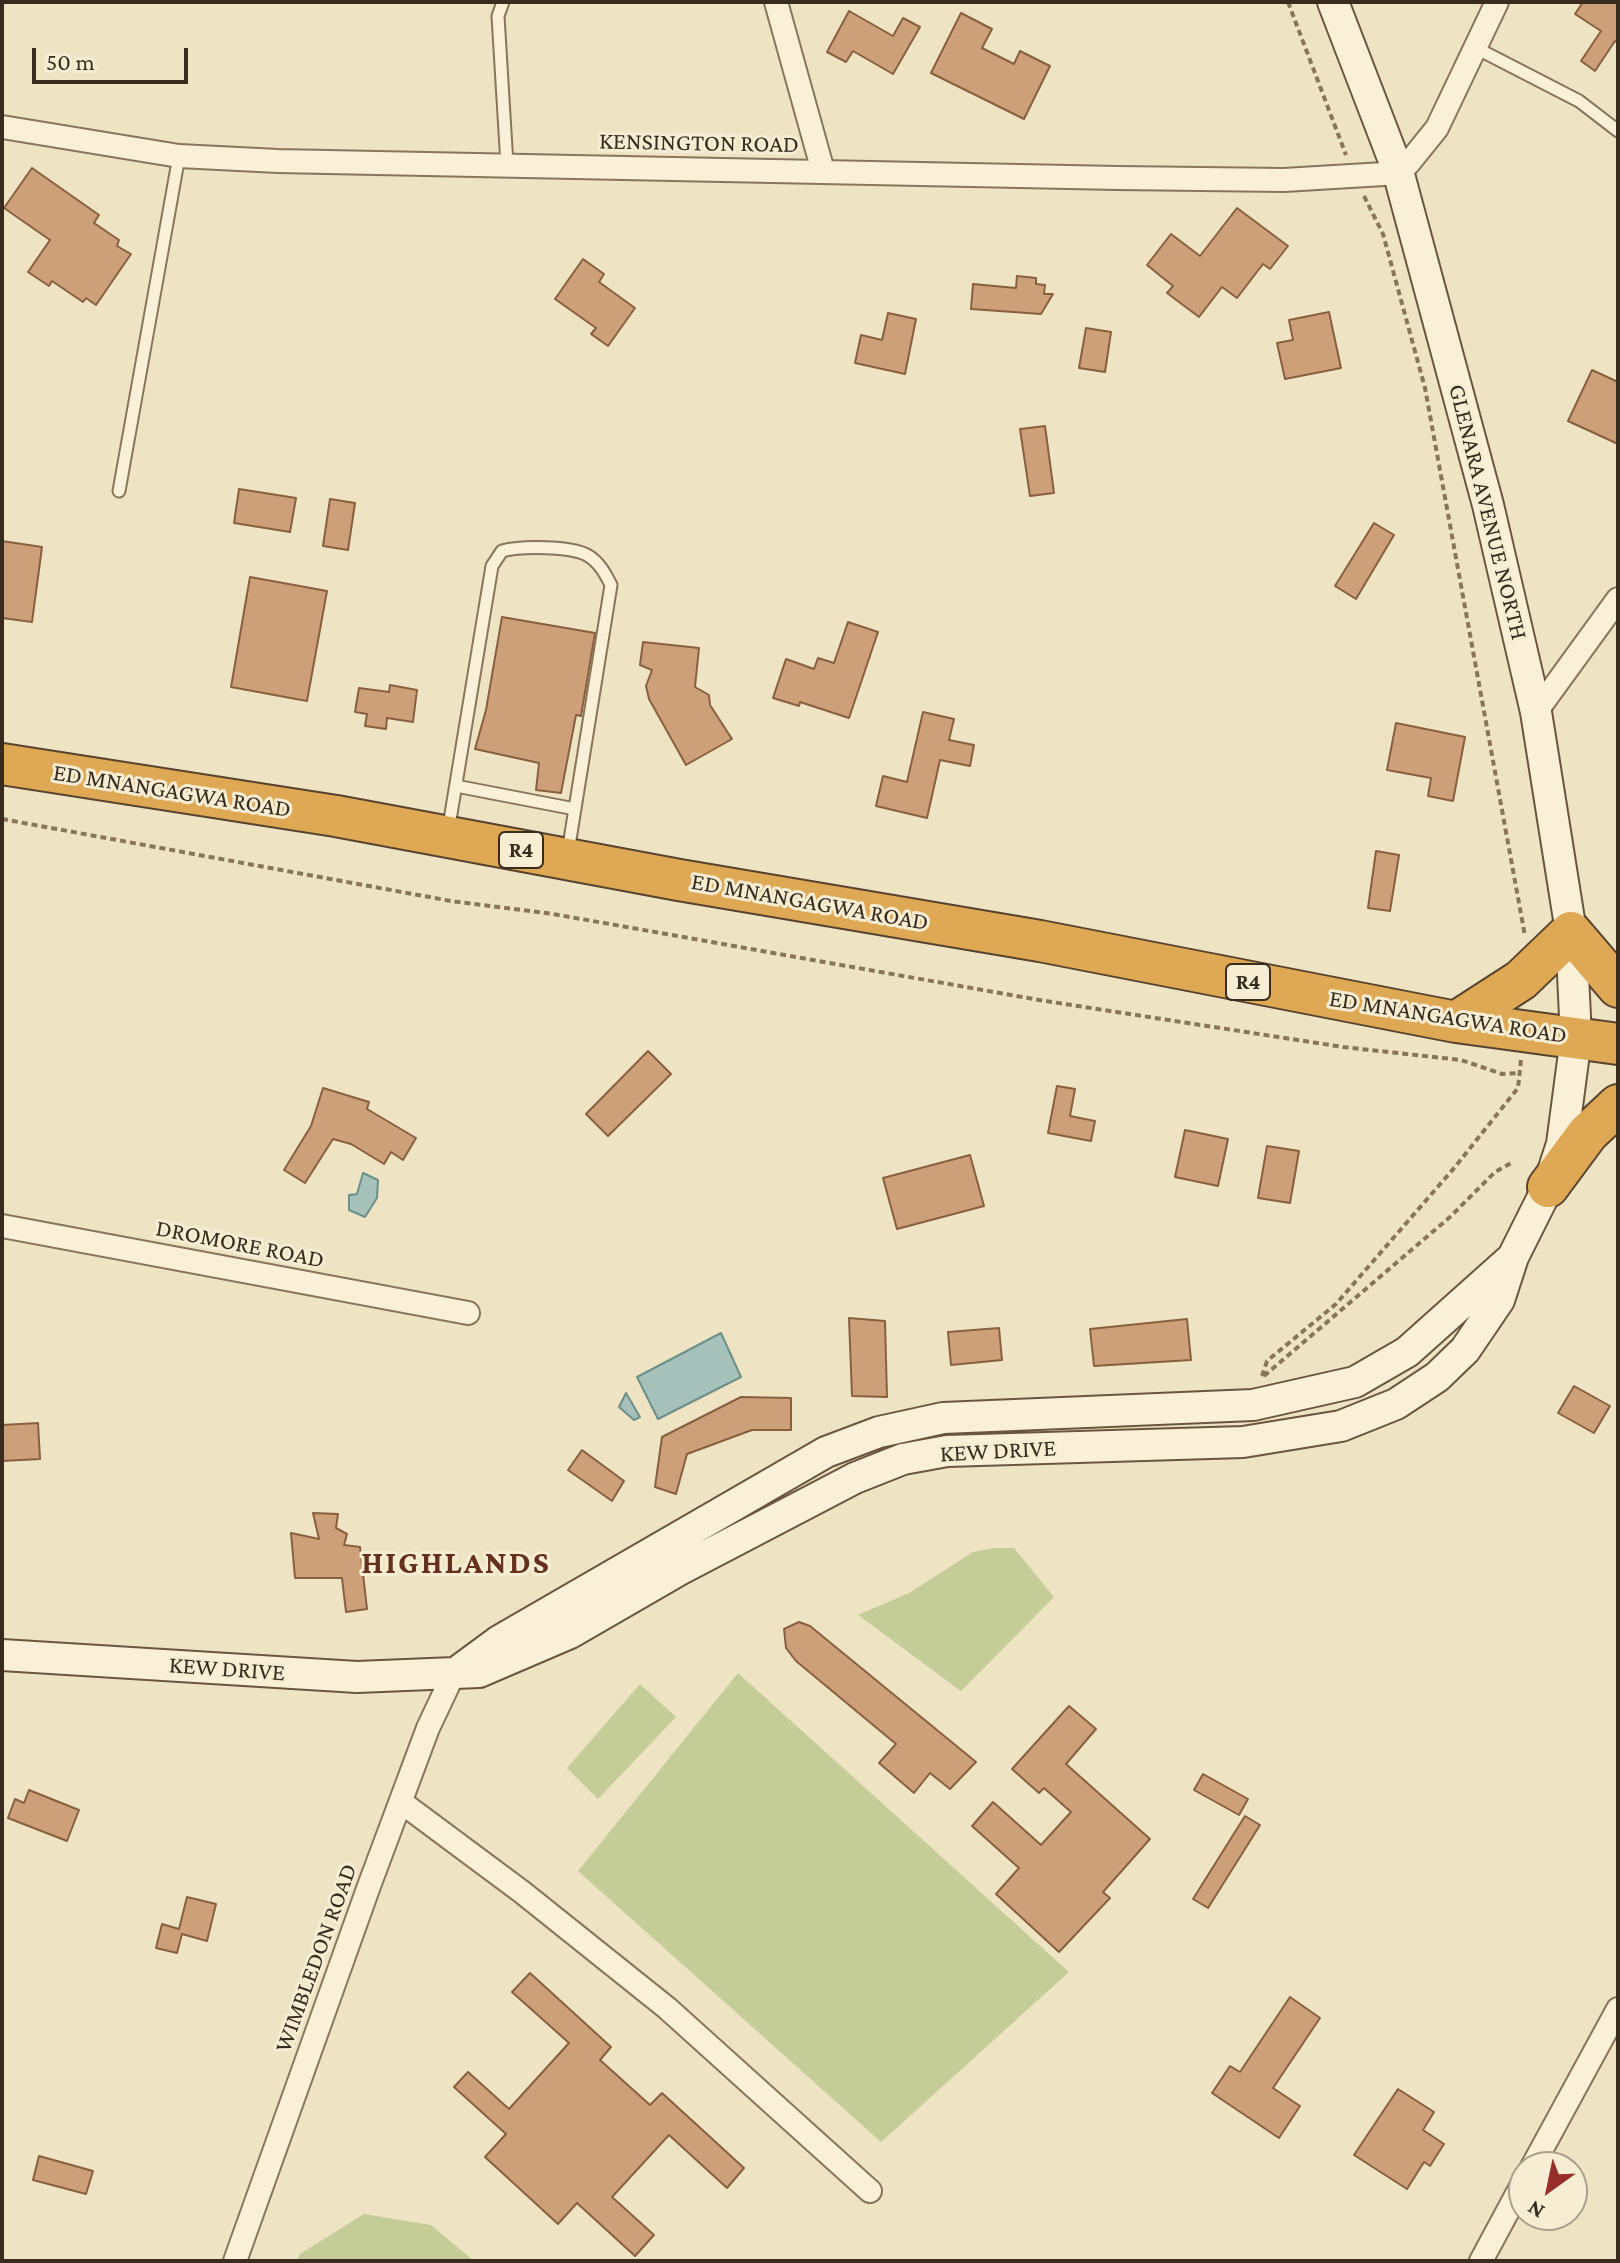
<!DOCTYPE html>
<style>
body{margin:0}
#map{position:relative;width:1620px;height:2263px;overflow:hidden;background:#eee3c3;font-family:"Crimson Pro",serif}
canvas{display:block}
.frame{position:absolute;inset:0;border:4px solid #392c1e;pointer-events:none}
.north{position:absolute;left:1508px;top:2151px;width:80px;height:80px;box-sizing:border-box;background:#f6edd3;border:2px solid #aaa08b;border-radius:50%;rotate:213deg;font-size:22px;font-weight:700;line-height:32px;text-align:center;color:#392c1e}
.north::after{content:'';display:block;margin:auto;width:28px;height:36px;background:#982e29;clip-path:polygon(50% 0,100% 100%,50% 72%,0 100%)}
.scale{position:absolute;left:32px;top:48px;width:156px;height:36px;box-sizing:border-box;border:4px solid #392c1e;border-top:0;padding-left:10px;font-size:24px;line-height:28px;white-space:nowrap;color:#392c1e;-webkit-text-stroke:6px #f6edd3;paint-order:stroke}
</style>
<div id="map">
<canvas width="1620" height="2263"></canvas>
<div class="frame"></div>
<div class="north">N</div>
<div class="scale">50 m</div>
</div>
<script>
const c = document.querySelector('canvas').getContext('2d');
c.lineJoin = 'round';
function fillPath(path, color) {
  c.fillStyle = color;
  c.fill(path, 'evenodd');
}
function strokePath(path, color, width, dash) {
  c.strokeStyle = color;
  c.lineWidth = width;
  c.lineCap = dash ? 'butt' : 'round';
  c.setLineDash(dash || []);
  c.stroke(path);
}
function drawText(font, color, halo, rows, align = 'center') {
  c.font = font + ' "Crimson Pro",serif';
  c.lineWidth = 6;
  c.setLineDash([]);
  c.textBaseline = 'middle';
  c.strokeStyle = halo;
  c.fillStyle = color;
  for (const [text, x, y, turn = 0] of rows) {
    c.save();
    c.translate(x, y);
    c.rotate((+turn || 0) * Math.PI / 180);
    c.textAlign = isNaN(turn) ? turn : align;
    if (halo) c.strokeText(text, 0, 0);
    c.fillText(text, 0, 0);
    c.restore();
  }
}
const green = new Path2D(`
 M994 1548H1014L1054 1597 961 1691 858 1615 909 1593 973 1552Z
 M738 1673 1069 1972 881 2142 578 1871Z
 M640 1684 676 1717 598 1799 567 1768Z
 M364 2214 431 2225 474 2261H297L300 2254Z`);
const water = new Path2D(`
 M363 1173 378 1180 377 1198 365 1217 349 1210V1195L357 1194Z
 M721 1333 741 1377 658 1419 637 1377Z
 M626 1393 640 1417 634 1420 619 1407Z`);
const building = new Path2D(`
 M1583 2H1618V43L1615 41 1595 71 1581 61 1601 31 1575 14Z
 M849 11 893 36 903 18 920 27 893 74 853 51 846 62 827 52Z
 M961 13 992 29 982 48 1014 64 1020 51 1050 66 1024 119 931 73Z
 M32 168 99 215 94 223 119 240 117 246 131 254 96 305 86 298 83 302 52 281 49 286 28 272 50 240 4 208Z
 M1237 208 1288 246 1270 269 1263 264 1237 298 1222 287 1199 317 1167 293 1173 286 1147 265 1171 234 1200 256Z
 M583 259 604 274 599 282 635 308 608 346 591 334 596 328 555 299Z
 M1017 276 1036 278V284L1045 285 1044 294H1053L1041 314 971 309 973 284 1016 288Z
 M1329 312 1341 368 1285 379 1277 343 1293 340 1289 320Z
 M888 313 916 319 905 374 855 363 861 335 882 340Z
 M1086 328 1111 332 1105 372 1079 368Z
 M1592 370 1618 382V444L1568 421Z
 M1045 426 1054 493 1030 496 1020 429Z
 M239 489 296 498 290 532 234 523Z
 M330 499 355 503 348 550 323 546Z
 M1374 523 1394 535 1356 599 1335 586Z
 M2 541 42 547 32 622 2 618Z
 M250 577 327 591 307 701 231 687Z
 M502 617 595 633 581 716 576 715 561 793 536 790 539 763 475 749 486 710Z
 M848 622 878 632 849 718 800 702 799 706 773 698 786 659 814 669 818 658 834 663Z
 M643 642 699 648 695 687 709 695 710 705 732 739 686 765 649 699 646 686 652 670 640 665Z
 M390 685 417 690 413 722 387 718 386 729 365 726 367 714 355 712 359 688 389 692Z
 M923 712 954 719 949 740 974 745 970 766 940 760 927 818 876 806 883 776 907 782Z
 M1396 723 1465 737 1453 801 1428 796 1431 778 1387 770Z
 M1376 851 1399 855 1390 911 1368 908Z
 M648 1051 671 1074 608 1136 586 1114Z
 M1057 1086 1075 1089 1070 1116 1095 1121 1091 1141 1048 1133Z
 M323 1088 369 1102 367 1109 416 1138 403 1160 391 1152 384 1164 351 1144 333 1139 305 1183 284 1170 311 1126Z
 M1185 1130 1228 1139 1218 1186 1175 1177Z
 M1267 1146 1299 1151 1290 1203 1258 1198Z
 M970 1155 984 1206 897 1229 883 1178Z
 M849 1318 885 1321 887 1397 852 1396Z
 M1187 1319 1191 1360 1094 1366 1090 1329Z
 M999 1328 1002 1360 951 1365 948 1332Z
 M1574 1386 1610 1406 1594 1433 1558 1413Z
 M741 1397 791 1398V1430H752L687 1454 676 1494 655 1487 662 1437Z
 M38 1423 40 1459 2 1461V1425Z
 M582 1450 624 1481 612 1501 568 1470Z
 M313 1513 338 1514 336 1528 347 1534 344 1545 360 1547 367 1609 346 1612 342 1578H295L291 1533 319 1539Z
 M799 1622 810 1626 976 1762 950 1789 930 1773 914 1793 879 1763 896 1744 796 1661 786 1648 784 1629Z
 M1069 1706 1096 1729 1066 1764 1150 1839 1103 1892 1110 1898 1059 1952 996 1894 1019 1868 972 1826 993 1802 1041 1845 1071 1812 1044 1788 1039 1793 1012 1769Z
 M1203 1774 1248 1799 1239 1815 1194 1790Z
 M29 1790 79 1810 67 1841 8 1818 15 1799 24 1803Z
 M1245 1816 1260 1825 1208 1908 1193 1899Z
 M187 1897 216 1904 207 1941 182 1934 177 1953 156 1948 162 1924 179 1929Z
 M530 1973 611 2047 600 2060 650 2105 662 2093 744 2168 727 2188 669 2135 612 2197 654 2235 635 2256 577 2203 558 2224 485 2157 506 2134 454 2087 468 2072 509 2109 569 2043 512 1992Z
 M1290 1997 1320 2018 1273 2088 1300 2106 1279 2138 1212 2093 1230 2066 1240 2072Z
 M1398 2089 1434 2112 1423 2130 1444 2144 1430 2166 1424 2162 1407 2189 1354 2155Z
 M39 2156 93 2171 86 2194 33 2180Z`);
const path = new Path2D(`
 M1288 2 1346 155
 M1364 196 1383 234 1425 388 1525 936
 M2 819 451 901 553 914 1039 1000 1343 1047 1461 1060 1502 1074 1519 1073
 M1262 1376 1267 1361 1336 1304 1455 1167 1518 1088 1521 1060
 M1264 1376 1450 1217 1495 1172 1513 1162`);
const lane = new Path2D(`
 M503 2 498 16 507 165
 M1476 48 1579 101 1618 131
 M119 491 179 156
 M456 786 575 809
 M448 832 492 566 502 551C521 546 570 546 587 555 599 562 605 573 611 585L568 852`);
const street = new Path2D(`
 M776 2 823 171
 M2 127 179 156 278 161 1118 178 1284 180 1384 174 1408 164 1437 128 1497 2
 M1536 712 1618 599
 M2 1226 468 1313
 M401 1802 522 1892 667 2008 870 2191
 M1532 2167 1618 2009
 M235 2261 369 1886 428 1728 453 1675
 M1481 2261 1524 2181`);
const secondary = new Path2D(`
 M2 1655 357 1677 479 1672 570 1633 679 1570 855 1478 903 1459 947 1451 1243 1442 1341 1426 1396 1404 1437 1377 1465 1350 1499 1300 1513 1257 1548 1187 1562 1144 1576 1038 1571 932 1536 712 1488 505 1398 171 1333 2
 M461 1669 499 1641 826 1452 879 1432 943 1418 1253 1405 1355 1382 1407 1352 1510 1260`);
const highway = new Path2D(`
 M2 764 336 816 679 880 1040 941 1456 1022 1618 1044
 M1456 1022 1521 980 1571 932 1618 987
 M1548 1187 1588 1133 1618 1105`);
const shields = [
 [521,850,44],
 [1248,982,44]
];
const shieldNames = [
 ["R4",521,850],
 ["R4",1248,982]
];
const streetNames = [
 ["KENSINGTON ROAD",699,143,1],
 ["GLENARA AVENUE NORTH",1488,512,76],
 ["ED MNANGAGWA ROAD",172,791,9],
 ["ED MNANGAGWA ROAD",810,902,10],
 ["ED MNANGAGWA ROAD",1448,1017,9],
 ["DROMORE ROAD",240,1244,11],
 ["KEW DRIVE",998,1451,-3],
 ["KEW DRIVE",227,1669,4],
 ["WIMBLEDON ROAD",316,1958,-70]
];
const districtNames = [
 ["HIGHLANDS",456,1563]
];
fillPath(green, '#c4cd97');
fillPath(water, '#a5c1ba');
strokePath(water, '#6c9088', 2);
fillPath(building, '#cda079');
strokePath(building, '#886040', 2);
strokePath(lane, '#89755a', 15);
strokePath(street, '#89755a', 26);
strokePath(secondary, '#6b563d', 34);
strokePath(highway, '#57432e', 44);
strokePath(path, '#89755a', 4, [6, 4]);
strokePath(lane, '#f9f0d7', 11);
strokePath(street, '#f9f0d7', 22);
strokePath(secondary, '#f9f0d7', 30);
strokePath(highway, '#dea854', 40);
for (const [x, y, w] of shields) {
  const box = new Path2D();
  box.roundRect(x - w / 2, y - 18, w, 36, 6);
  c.fillStyle = '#f6edd3';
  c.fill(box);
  strokePath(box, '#392c1e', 2);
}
drawText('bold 22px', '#392c1e', null, shieldNames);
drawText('24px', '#392c1e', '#f6edd3', streetNames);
c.letterSpacing = '2px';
drawText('bold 32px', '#65301d', '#f6edd3', districtNames);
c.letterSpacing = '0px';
</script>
